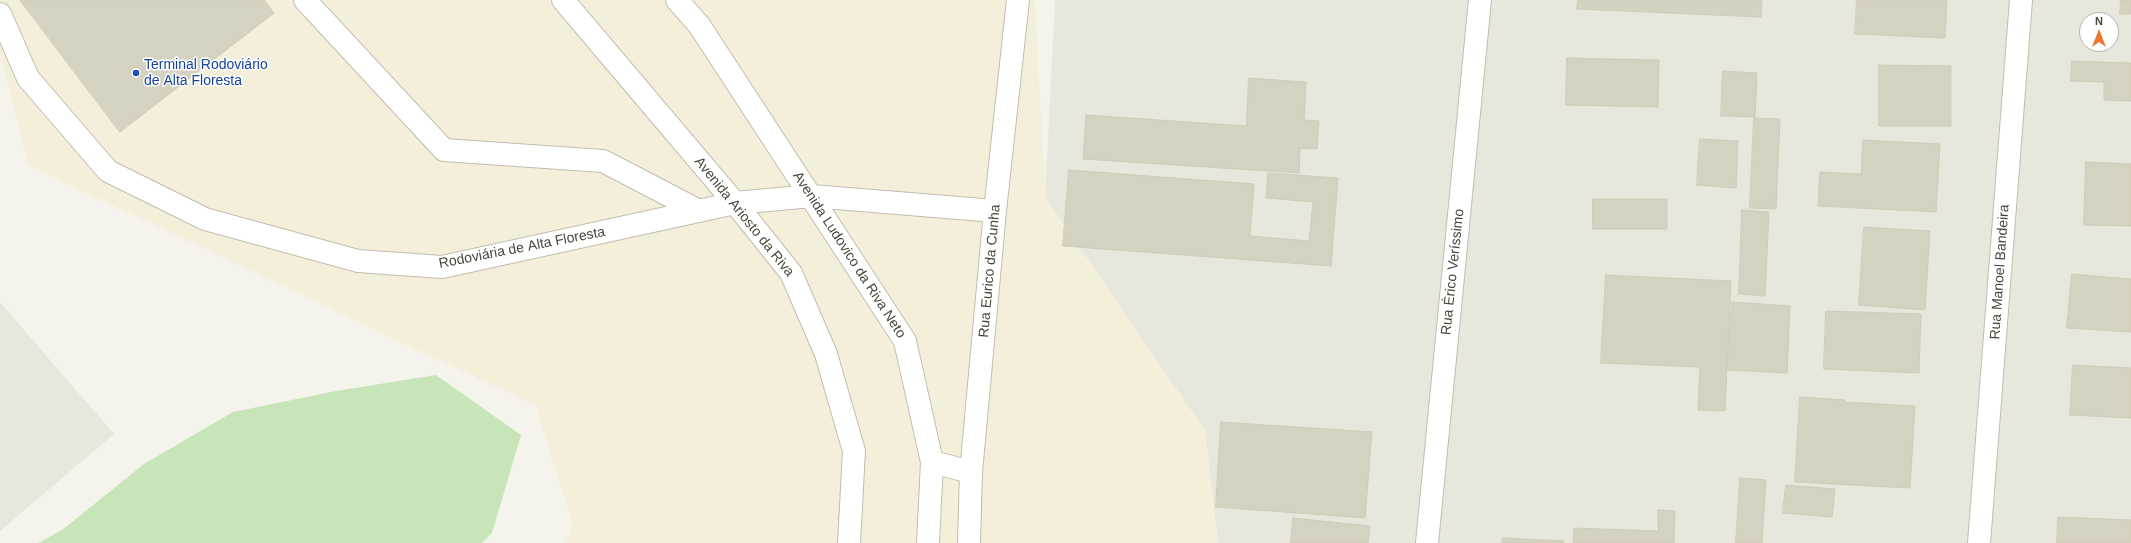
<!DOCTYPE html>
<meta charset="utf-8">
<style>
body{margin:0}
#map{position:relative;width:2131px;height:543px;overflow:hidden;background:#f5f4ec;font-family:Arial,sans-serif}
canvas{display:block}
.north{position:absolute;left:2079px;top:12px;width:40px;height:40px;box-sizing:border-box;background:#fff;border:1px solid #b6b5b0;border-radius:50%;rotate:0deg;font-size:11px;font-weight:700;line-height:16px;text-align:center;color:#49463a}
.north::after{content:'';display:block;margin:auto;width:14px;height:18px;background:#e9752f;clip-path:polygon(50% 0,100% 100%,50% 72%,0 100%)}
</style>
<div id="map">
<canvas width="2131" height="543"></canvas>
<div class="north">N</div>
</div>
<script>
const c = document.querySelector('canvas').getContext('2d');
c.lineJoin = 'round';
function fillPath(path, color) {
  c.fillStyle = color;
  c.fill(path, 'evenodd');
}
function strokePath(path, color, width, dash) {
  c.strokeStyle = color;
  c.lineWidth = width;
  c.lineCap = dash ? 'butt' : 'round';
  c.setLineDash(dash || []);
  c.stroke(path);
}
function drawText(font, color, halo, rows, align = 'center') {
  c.font = font + ' Arial,sans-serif';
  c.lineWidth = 3;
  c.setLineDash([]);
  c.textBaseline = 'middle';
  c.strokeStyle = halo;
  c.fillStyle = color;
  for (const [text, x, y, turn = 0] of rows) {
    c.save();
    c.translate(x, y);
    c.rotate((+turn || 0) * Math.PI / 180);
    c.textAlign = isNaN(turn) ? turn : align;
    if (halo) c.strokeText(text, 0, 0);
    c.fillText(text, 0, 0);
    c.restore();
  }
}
const residential = new Path2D(`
 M1055 0H2131V543H1218L1205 431 1045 197ZM2087 20H2111V44H2087Z
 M0 302 114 434 0 531Z`);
const commercial = new Path2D(`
 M0 0H1035L1045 197 1205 431 1218 543H566L573 526 536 406 28 165 0 52Z`);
const green = new Path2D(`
 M436 375 521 435 492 533 482 543H38L62 530 144 464 233 412 336 391Z`);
const building = new Path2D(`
 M20 0H264L274 13 120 132Z
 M1578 0H1762L1761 17 1577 9Z
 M1857 0H1947L1945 38 1855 34Z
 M2121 0H2131V14H2120Z
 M1567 58 1659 60 1658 107 1566 105Z
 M2072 61 2131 63V101L2104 100V82L2071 81Z
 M1879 65 1951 66V126H1879Z
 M1723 71 1757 73 1755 117 1721 116Z
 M1249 78 1306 82 1304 120 1319 121 1317 149 1300 148 1299 173 1083 159 1086 115 1246 126Z
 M1754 118 1780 119 1776 209 1750 208Z
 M1700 139 1738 141 1736 188 1697 185Z
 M1863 140 1940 144 1936 212 1818 206 1820 172 1861 174Z
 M2086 162 2131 164V226L2084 225Z
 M1069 170 1254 184 1250 236 1309 241 1313 202 1266 198 1268 173 1338 178 1331 266 1063 246Z
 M1593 199H1667V229H1593Z
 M1742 210 1769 212 1765 296 1739 294Z
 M1864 227 1930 231 1925 310 1859 305Z
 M2072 274 2131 279V332L2067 328Z
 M1606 275 1731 281 1725 411 1698 410 1700 367 1601 363Z
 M1732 302 1790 306 1787 373 1728 370Z
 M1826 311 1921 314 1919 373 1824 369Z
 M2073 365 2131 368V418L2070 415Z
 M1800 397 1845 400V402L1915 406 1910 488 1795 482Z
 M1221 422 1372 432 1365 518 1216 507Z
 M1740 478 1766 480 1762 543H1736Z
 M1786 485 1835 489 1832 517 1783 513Z
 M1658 510 1675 511 1674 543H1573L1574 528 1658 531Z
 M2058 517 2131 520V543H2057Z
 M1293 518 1370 526 1368 543H1291Z
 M1503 538 1564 541 1563 543H1502Z`);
const minor = new Path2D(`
 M305 0 444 150 603 161 699 211
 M563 0 735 203 791 273 826 354 854 451 849 543
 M677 0 699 25 905 341 932 462 928 543
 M0 14 28 78 108 171 205 219 358 261 442 267 735 203 812 196 995 211
 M932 462 971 472
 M969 543 971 472 995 211 1018 0
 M1427 543 1480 0
 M1979 543 2021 0`);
const markers = [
 [136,73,4,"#1a4fb4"]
];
const transitNames = [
 ["Terminal Rodoviário",144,65],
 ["de Alta Floresta",144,81]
];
const streetNames = [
 ["Avenida Ariosto da Riva",744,217,51],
 ["Rodoviária de Alta Floresta",522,248,-11],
 ["Avenida Ludovico da Riva Neto",849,255,57],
 ["Rua Eurico da Cunha",990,271,-85],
 ["Rua Érico Veríssimo",1453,272,-84],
 ["Rua Manoel Bandeira",2000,272,-86]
];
fillPath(residential, '#e8e7db');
fillPath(commercial, '#f4efda');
fillPath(green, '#c7e5b9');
fillPath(building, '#d6d2c2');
strokePath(building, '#d0ccb6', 1);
strokePath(minor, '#c0beaf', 24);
strokePath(minor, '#fff', 22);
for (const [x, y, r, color] of markers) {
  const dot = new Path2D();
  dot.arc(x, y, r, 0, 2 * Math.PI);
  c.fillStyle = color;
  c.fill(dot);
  strokePath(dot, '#fff', 1.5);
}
drawText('14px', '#164399', '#fff', transitNames, 'left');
drawText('14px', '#49463a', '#fff', streetNames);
</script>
